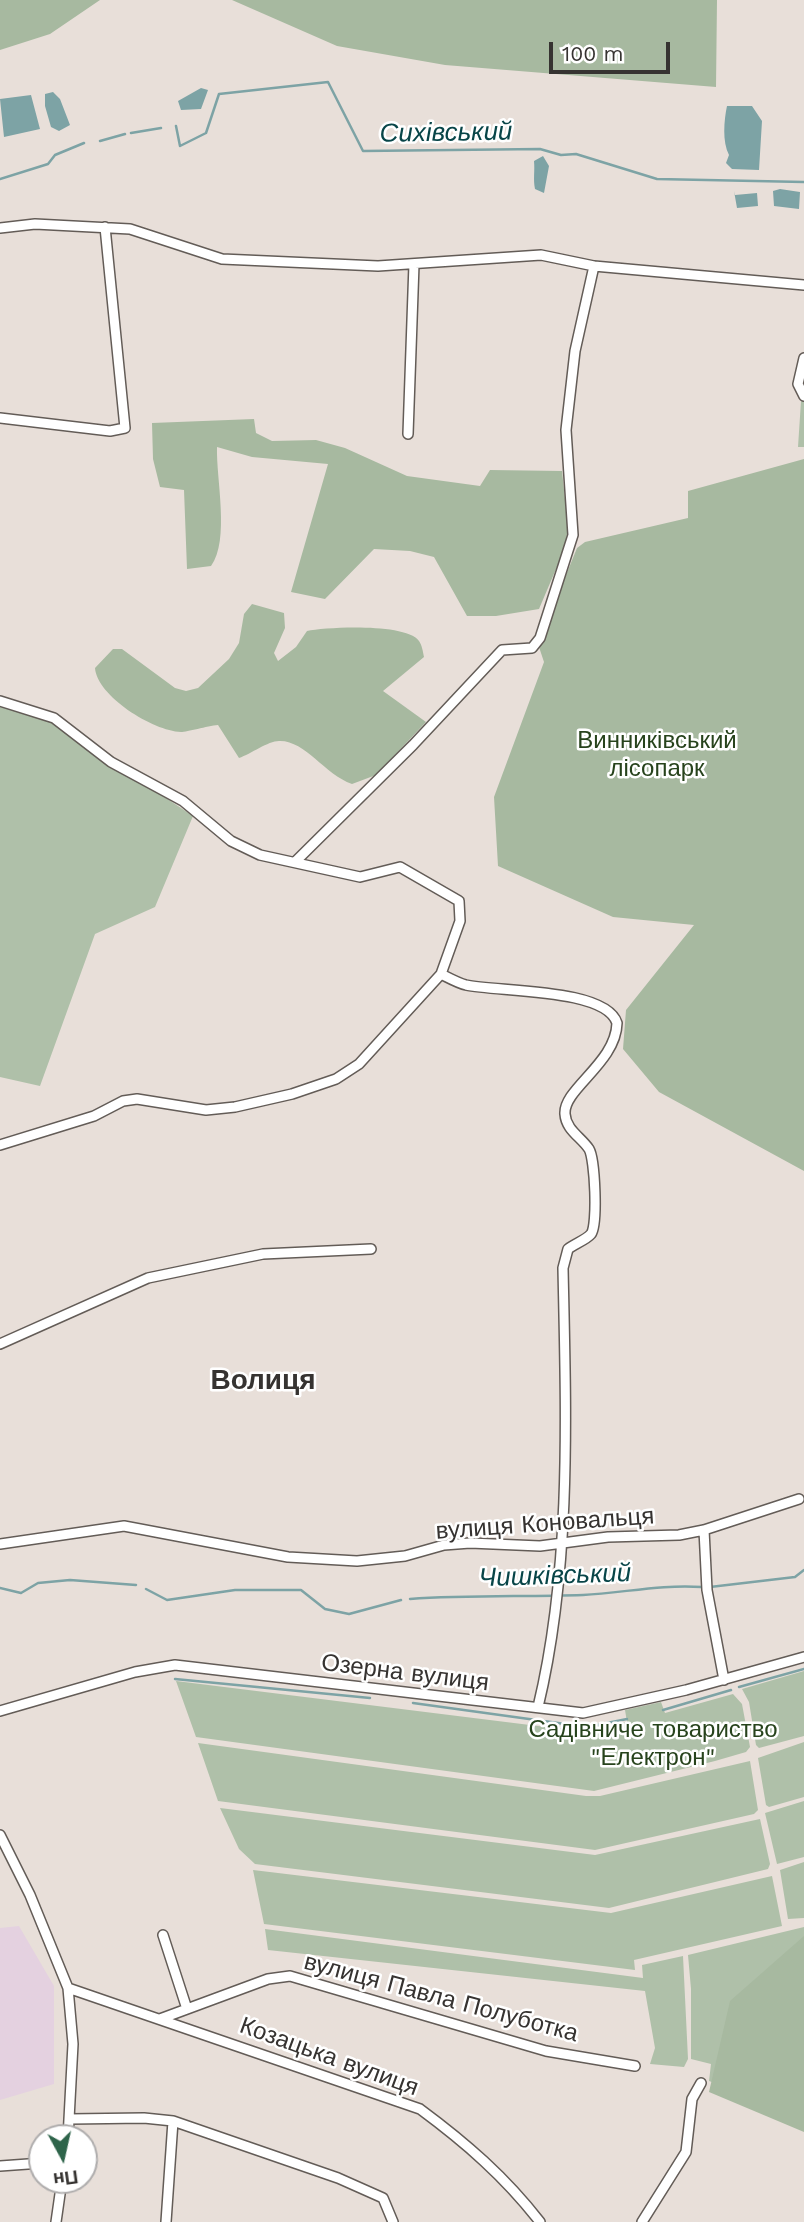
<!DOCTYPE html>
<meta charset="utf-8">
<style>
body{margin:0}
#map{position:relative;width:804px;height:2222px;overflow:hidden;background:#e8dfd9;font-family:"Work Sans",sans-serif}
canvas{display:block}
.north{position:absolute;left:28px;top:2124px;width:70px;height:70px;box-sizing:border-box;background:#fff;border:2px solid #afadad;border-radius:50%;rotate:172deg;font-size:19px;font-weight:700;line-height:28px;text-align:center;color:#363331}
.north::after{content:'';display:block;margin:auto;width:24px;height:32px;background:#2e644a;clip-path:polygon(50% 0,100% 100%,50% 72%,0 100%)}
.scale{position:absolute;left:549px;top:42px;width:121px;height:32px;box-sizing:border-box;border:4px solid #363331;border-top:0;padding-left:9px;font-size:21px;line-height:24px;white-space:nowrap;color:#363331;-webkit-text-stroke:5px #fff;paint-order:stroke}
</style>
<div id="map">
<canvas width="804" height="2222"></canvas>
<div class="north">Пн</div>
<div class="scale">100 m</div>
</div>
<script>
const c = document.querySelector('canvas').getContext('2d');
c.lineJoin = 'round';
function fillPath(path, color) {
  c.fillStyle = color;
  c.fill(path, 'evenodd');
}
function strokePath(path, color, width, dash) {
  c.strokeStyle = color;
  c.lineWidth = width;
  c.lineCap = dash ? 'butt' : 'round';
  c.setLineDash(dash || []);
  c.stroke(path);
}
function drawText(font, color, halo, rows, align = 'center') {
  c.font = font + ' "Work Sans",sans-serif';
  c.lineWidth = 5;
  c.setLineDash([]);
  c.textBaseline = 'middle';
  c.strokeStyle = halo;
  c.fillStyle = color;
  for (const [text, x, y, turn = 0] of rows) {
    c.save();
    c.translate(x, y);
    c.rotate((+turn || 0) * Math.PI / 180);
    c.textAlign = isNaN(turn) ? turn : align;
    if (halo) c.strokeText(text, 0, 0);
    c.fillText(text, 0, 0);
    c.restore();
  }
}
const industrial = new Path2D(`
 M19 1926 54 1986V2084L0 2100V1928Z`);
const green = new Path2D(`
 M801 401 804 402V447H798Z
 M0 706 53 723 193 816 155 907 95 934 40 1086 0 1077Z
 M804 1671V1736L759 1748 756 1745 749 1702 742 1689Z
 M176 1681 554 1728H587L627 1722 625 1710 661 1702 665 1713 733 1694 742 1704 750 1747 746 1752 715 1761 594 1791 196 1737Z
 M804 1742V1797L769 1807 766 1805 758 1758Z
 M198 1743 586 1796H600L750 1761 758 1810 754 1814 595 1850 218 1801Z
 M804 1801V1857L777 1864 765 1813Z
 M220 1808 595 1855 760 1819 770 1864 768 1869 609 1908 255 1864 239 1849Z
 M804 1862V1918L788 1919 780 1870Z
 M253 1870 611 1913 772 1876 782 1926 634 1960 635 1970 264 1924Z
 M804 1927V2115L709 2081 711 2064 691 2059V1989L688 1955Z
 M265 1929 643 1978 642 1965 683 1956 688 2059 684 2067 650 2064 655 2048 645 1991 268 1950Z`);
const forest = new Path2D(`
 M0 0H100L50 34 0 50Z
 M232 0H717L716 87 445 65 337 46Z
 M254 419 256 433 272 441 316 440 345 448 407 476 480 486 490 470 562 471 568 527 565 548 539 609 496 616H467L434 557 410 551 374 549 325 599 291 592 328 464 252 457 217 447C216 479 230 540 211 566L187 569 184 490 160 487 153 459 152 423Z
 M804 459V1171L659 1092 623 1049 626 1010 694 925 613 917 498 866 494 797 544 662 538 644 577 548 585 542 688 518V491Z
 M252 604 284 613 285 628 274 653 278 661 296 647 307 631C327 627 406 623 419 641 422 645 423 652 424 657L383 691 426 722 376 775 352 784C324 774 305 740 279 741 268 741 251 754 239 758L218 725C207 726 187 732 181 732 153 731 97 696 95 668L113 649H122L175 688 186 691 198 688 229 659 239 643 244 614Z
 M804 1936V2132L709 2092 730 2001Z`);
const water = new Path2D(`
 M201 88 208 90 201 109 181 110 178 101Z
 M53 92 60 99 70 125 59 131 51 127 45 106V94Z
 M31 95 40 129 4 137 0 99Z
 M727 106H752L762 121 759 170 732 169 726 163 729 155C722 142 724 120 727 106Z
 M543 156 549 166 544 193 535 189C533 179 535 171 534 161Z
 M780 189 800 192 799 209 774 206 773 191Z
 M734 191 735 195 757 193 758 206 737 208Z`);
const stream = new Path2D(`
 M176 126 180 146 206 133 219 94 328 82 363 151 540 149 561 155 576 154 657 179 804 182
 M131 133 161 128
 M100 141 125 134
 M0 179 48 164 55 155 84 143
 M710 1587 795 1577 804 1570
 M0 1588 21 1593 38 1583 70 1580 136 1585
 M146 1589 167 1600 235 1590H301L325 1609 349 1614 401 1600
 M410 1599C468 1595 525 1597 583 1595 623 1593 661 1584 702 1587
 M175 1679 370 1698
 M739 1687 804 1669
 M413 1703 587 1727 627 1719
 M663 1710 731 1690`);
const minor = new Path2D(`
 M0 228 35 224 130 229 222 259 378 266 541 255 594 266 804 285
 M804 358 798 384 804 396
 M0 418 110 431 125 428 105 227
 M408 434 414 264
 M0 701 54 718 111 762 183 801 231 841 260 855 360 877 400 867 459 901 460 921 441 974 359 1064 336 1079 292 1094 235 1107 206 1110 137 1099 123 1101 94 1116 0 1145
 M295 862 413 745 502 650 532 648 540 638 573 535 566 430 575 351 594 266
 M441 974C449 978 458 983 466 985 498 992 606 988 617 1023 616 1063 563 1089 565 1114 566 1130 581 1137 589 1149 595 1159 598 1225 591 1234 586 1240 574 1244 568 1249L563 1268C566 1412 572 1566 538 1707
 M0 1344 148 1278 263 1254 371 1249
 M704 1530 707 1590 724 1680
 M0 1544 124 1526 288 1557 357 1561 405 1556 444 1545 470 1543 540 1546 608 1537 679 1535 704 1530 799 1499
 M0 1711 135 1672 175 1665 583 1713 686 1690 804 1657
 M0 1835 30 1895 68 1988 73 2044 68 2138
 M163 1935 187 2009
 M68 1988 420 2109C466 2143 505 2177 540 2222
 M160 2019 268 1979 290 1976 546 2051 635 2066
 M70 2119 144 2118 173 2121 338 2178 383 2198 393 2222
 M0 2166 42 2163
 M56 2222 62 2180
 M166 2222 173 2121
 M642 2222 686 2152 692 2099 701 2083`);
const parkNames = [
 ["Винниківський",657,741],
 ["лісопарк",657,769],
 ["Садівниче товариство",653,1730],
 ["\"Електрон\"",653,1758]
];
const streetNames = [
 ["вулиця Коновальця",545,1524,-4],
 ["Озерна вулиця",405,1673,7],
 ["вулиця Павла Полуботка",441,1998,15],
 ["Козацька вулиця",329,2057,20]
];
const waterNames = [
 ["Сихівський",446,133,-1],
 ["Чишківський",555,1576,-2]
];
const quarterNames = [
 ["Волиця",263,1381]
];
fillPath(industrial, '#e4d1e0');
fillPath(green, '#afc0a9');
fillPath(forest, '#a7b9a0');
fillPath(water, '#7da3a5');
strokePath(stream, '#7da3a5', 2.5);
strokePath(minor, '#635c57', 12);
strokePath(minor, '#fff', 9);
drawText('24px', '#27431c', '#fff', parkNames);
drawText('24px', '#363331', '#fff', streetNames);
drawText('italic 26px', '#084548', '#fff', waterNames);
drawText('bold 28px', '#363331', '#fff', quarterNames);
</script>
